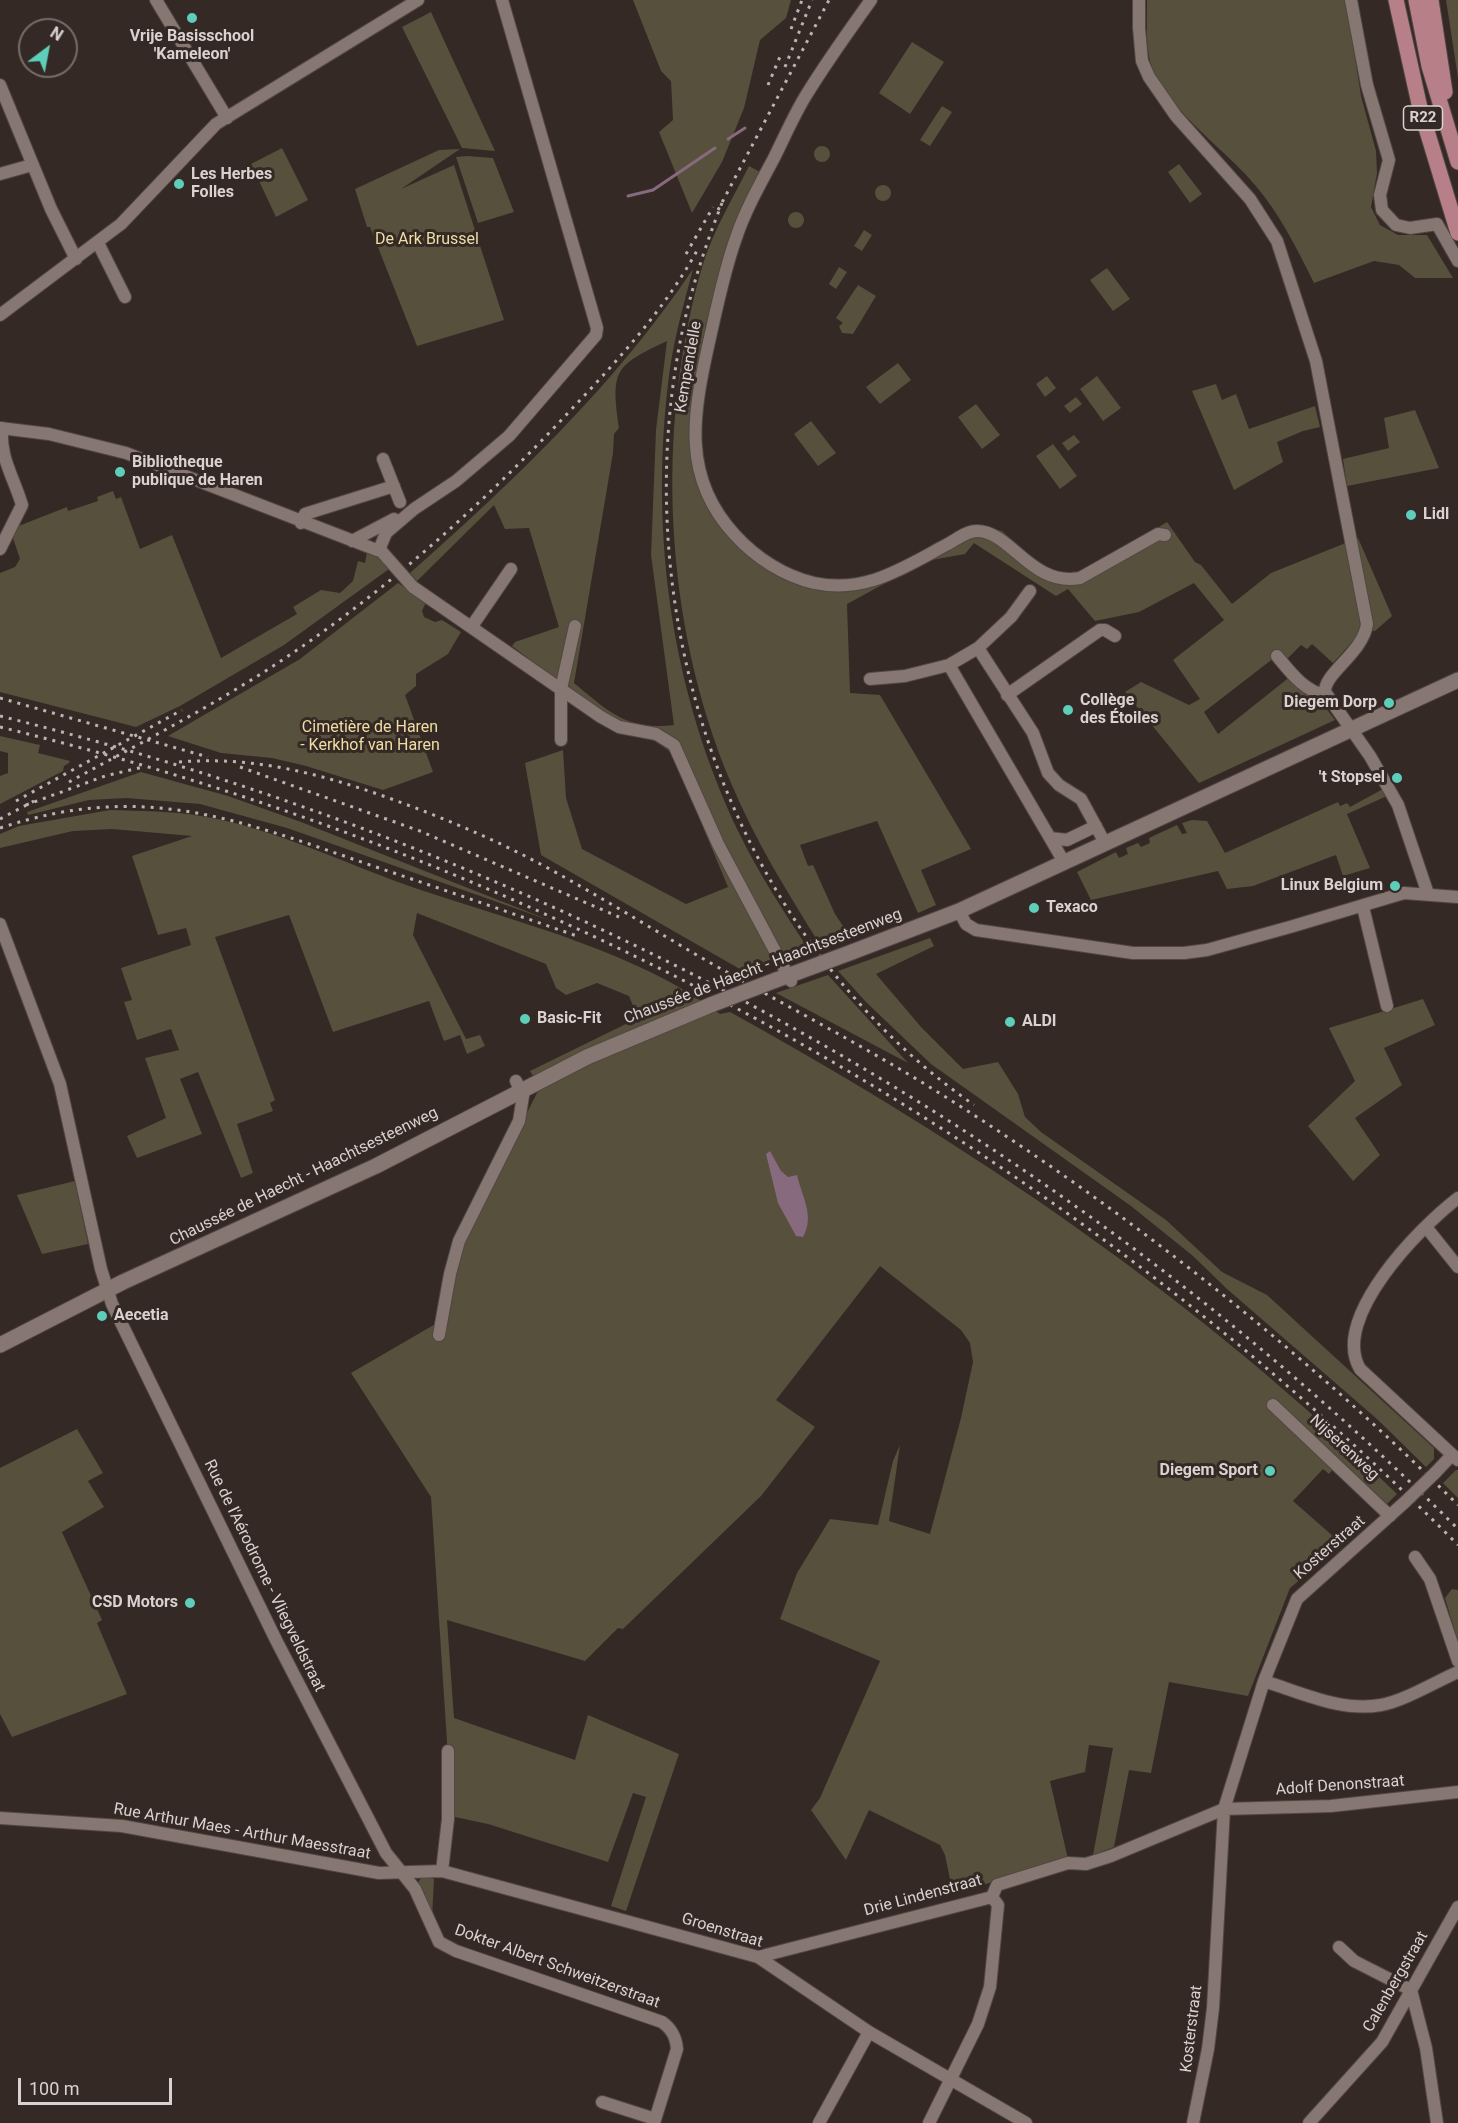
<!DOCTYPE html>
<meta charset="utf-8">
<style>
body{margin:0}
#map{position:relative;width:1458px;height:2123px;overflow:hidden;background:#352925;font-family:Roboto,sans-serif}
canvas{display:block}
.north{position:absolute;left:18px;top:18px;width:60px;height:60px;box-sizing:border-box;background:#352925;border:2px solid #776d69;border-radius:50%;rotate:32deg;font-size:16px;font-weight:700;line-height:24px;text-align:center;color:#dad2d0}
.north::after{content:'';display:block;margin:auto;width:21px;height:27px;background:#5cceba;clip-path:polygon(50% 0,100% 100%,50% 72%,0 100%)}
.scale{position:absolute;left:18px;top:2078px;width:154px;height:27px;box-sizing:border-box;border:3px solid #dad2d0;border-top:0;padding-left:8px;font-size:18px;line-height:21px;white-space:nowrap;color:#dad2d0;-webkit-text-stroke:4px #352925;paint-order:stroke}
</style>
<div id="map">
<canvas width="1458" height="2123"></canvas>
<div class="north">N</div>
<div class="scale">100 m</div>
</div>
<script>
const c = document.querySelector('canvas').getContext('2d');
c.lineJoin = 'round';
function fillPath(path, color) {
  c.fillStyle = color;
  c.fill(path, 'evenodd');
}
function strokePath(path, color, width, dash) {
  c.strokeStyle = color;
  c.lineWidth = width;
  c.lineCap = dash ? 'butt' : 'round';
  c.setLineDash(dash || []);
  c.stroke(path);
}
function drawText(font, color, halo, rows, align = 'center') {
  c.font = font + ' Roboto,sans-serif';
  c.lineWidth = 6;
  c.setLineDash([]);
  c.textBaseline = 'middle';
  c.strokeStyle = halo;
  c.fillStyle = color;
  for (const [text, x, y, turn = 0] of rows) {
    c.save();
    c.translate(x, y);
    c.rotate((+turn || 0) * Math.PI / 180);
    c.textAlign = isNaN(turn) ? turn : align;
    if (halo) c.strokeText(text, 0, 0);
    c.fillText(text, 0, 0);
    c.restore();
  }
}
const green = new Path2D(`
 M633 0H791L786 18 760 40 744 108 722 162 692 213 659 132 673 120 671 81 661 71Z
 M1147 0H1346L1361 96 1376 151 1377 173 1371 207 1380 225 1398 235H1427L1453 278H1415L1399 265 1374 261 1314 283C1297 249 1280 214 1255 185 1229 153 1164 106 1152 68 1145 47 1147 22 1147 0Z
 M1446 0H1458V78Z
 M431 12 495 151 462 148 402 27Z
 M912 42 944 62 910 114 879 93Z
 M942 106 952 112 930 146 920 140Z
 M814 154a8 8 0 1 1 16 0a8 8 0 1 1-16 0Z
 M282 148 308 200 276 217 251 164Z
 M460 149 401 189 454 165 504 320 417 346 370 227H367L355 189 439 150Z
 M467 156 493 158 514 212 478 223 456 157Z
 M1179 164 1202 194 1190 203 1168 172Z
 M749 166 760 172 735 234 692 423 695 462 732 538 814 586 869 576 890 569 980 526 1002 531 1040 565 1071 576 1088 570 1167 522 1195 562 1201 565 1232 604 1271 573 1358 538 1392 616 1375 631 1363 630 1333 663 1312 644 1307 649 1301 645 1285 661 1279 654 1204 712 1218 734 1291 676 1319 699 1335 720 1199 783 1125 692 1141 682 1189 705 1200 699 1173 660 1224 620 1194 583 1139 612 1095 621 1068 589 1056 596 974 543 965 554 926 561 847 604 850 693 880 695 971 849 921 870 936 905 918 913 877 821 800 845 808 866 813 865 835 914 849 935 821 946C788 894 755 840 731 783 664 625 654 429 703 264 714 229 733 198 749 166Z
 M875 193a8 8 0 1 1 16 0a8 8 0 1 1-16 0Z
 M788 220a8 8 0 1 1 16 0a8 8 0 1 1-16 0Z
 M864 230 872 235 862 251 854 246Z
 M839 267 847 272 836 289 829 284Z
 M1107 268 1130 299 1113 311 1090 280Z
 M693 269C683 307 672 345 668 384 650 538 672 693 739 833 759 874 784 912 809 950L745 972 541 855 525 763 563 750 566 798 582 849 686 904 728 887 672 753 654 740 613 730 595 709 512 646 515 642 559 627 529 528 505 529 494 505 417 581 410 573C514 481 615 385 693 269ZM667 341 656 430 651 555 674 725C627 731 608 711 574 683L613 453 614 434 619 428C611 370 614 366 667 341Z
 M858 285 876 296 853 334 842 333 839 326 843 323 836 318Z
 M898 363 911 380 880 404 866 387Z
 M1047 376 1056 388 1045 397 1036 384Z
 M1097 376 1121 408 1103 421 1080 389Z
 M1216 384 1222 400 1236 394 1249 429 1315 406 1320 427 1303 431 1277 442 1283 462 1234 490 1192 391Z
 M1076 397 1082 404 1070 413 1064 406Z
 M976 404 1000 435 982 449 958 417Z
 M1415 410 1439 468 1347 486 1343 459 1389 448 1384 418Z
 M811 421 836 453 818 466 794 434Z
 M1074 435 1080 442 1068 451 1062 443Z
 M1053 444 1077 476 1060 489 1036 456Z
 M113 491 116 499 121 497 140 549 172 535 221 658 297 614 293 607 321 590 340 593 353 581 358 561 365 563 367 552 378 556 389 569 284 645 180 706 136 727 0 692V573L15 567 20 559 12 535 16 527 67 507 68 511 98 501 97 497Z
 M398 583 426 602 422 611 424 617 435 622 442 620 461 632 448 654 416 674V686L405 695 433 772 383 790 306 766 272 758 221 753 168 736 300 659Z
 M0 736 40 745 38 753 70 761 69 763 64 766 63 771 0 804V776L8 773V753L0 751Z
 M141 772 228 796 301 822 554 922 287 828 200 804 126 798 89 800 28 815 27 812Z
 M1383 789 1387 796 1347 814 1370 868 1343 876 1336 855 1253 886 1227 889 1218 871 1091 900 1077 872 1116 852 1119 858 1128 854 1126 848 1138 843 1141 847 1150 843 1149 838 1177 825 1182 834 1187 833 1182 823 1192 820 1207 821 1225 853 1338 802 1340 806 1347 803 1350 807Z
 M110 810C141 811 171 811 201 816 273 827 354 868 424 891 520 923 640 953 720 1014L730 1012C971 1145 1200 1300 1397 1494L1381 1510 1335 1467 1329 1474 1323 1469 1293 1501 1342 1544 1290 1588 1248 1696 1169 1682 1151 1773 1129 1770 1114 1847 1093 1855 1113 1748 1089 1745 1085 1772 1050 1781 1068 1859 953 1894 945 1855 940 1845 869 1810 846 1860 811 1810 820 1798 880 1661 780 1619 797 1573 830 1519 878 1525 893 1461 900 1445 889 1521 930 1534 961 1418 973 1362 970 1343 961 1330 880 1266 776 1400 815 1427 761 1496 623 1629 618 1628 585 1661 447 1620 454 1718 575 1760 588 1715 679 1754 626 1911 611 1906 646 1797 633 1793 608 1862 488 1824 450 1816 446 1804 447 1742 431 1497 351 1373 444 1319 462 1241 540 1087 530 1071 638 1018 629 996 597 983 566 995 556 988 546 964 417 913 413 935 466 1039 480 1035 485 1046 467 1054 460 1035 444 1041 429 1001 333 1032 289 915 215 937 275 1100 270 1103 273 1111 237 1124 253 1173 241 1178 198 1072 180 1079 202 1134 137 1158 127 1136 166 1118 145 1058 179 1050 171 1029 137 1040 124 1002 132 1000 121 968 191 945 186 928 158 935 132 856 192 836 112 829 73 831 0 848V834L19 826Z
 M930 938 934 946 876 974 921 1027 963 1069 998 1062 1018 1094 1025 1117 1041 1132 1166 1220 1222 1272 1267 1295 1434 1448V1459L1426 1467 1377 1419 1227 1289 1193 1256 1131 1206 931 1064 866 1002 838 971Z
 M828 975 908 1063 776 993Z
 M1423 999 1435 1025 1384 1048 1402 1085 1355 1118 1380 1155 1353 1181 1308 1126 1355 1081 1329 1028Z
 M75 1181 88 1244 42 1254 17 1195Z
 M77 1429 103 1473 88 1481 104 1507 62 1532 102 1620 97 1623 127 1694 12 1737 0 1714V1468Z
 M1456 1470H1458V1498L1443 1483Z
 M1452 1589 1458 1590V1642L1445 1598Z
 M426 1876 434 1879 432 1918 417 1884 421 1878Z`);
const water = new Path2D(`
 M770 1151 781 1171 788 1177 797 1175C802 1197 815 1216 803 1237L796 1236 778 1203 766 1154Z`);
const stream = new Path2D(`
 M728 139 745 128
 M628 196 653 190 715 148`);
const street = new Path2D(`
 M156 0 227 118
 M871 0C848 32 825 64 805 97 793 117 784 138 774 158 760 184 745 211 736 238 724 271 717 307 709 342 693 414 681 477 735 535 756 558 784 576 814 583 865 594 903 568 946 545 956 540 966 531 977 531 1011 531 1031 587 1080 578L1158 534 1165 535
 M1139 0V28L1142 61 1149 77 1176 116 1250 199 1277 241 1316 361 1367 624C1363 653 1324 673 1325 692L1370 756 1398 805 1428 894
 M1351 0 1367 85 1389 160 1380 195 1382 210 1396 225 1410 228 1437 224 1458 261
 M0 85 51 209 76 259
 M0 174 32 165
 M98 243 125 297
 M0 315 121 224 216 124 418 0
 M0 428 49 434 126 453 382 552
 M383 459 400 502
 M301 523 305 514 394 486
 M352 541 394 519
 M0 549 22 505C13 475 0 459 2 428
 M379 550 386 533 414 509 456 481 509 436 596 335 597 328 502 0
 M413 587 601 717 619 727 656 734 674 745 718 844 791 981
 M472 626 511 569
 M978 648 1011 617 1030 591
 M1277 656C1291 673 1304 691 1327 696
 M870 679 905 676 949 665
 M1007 695 1100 630H1105L1115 636
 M561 740V689L575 626
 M1050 838 1067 840 1096 826
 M1064 862 949 665 978 648 1033 733 1048 773 1059 785 1081 799 1105 843
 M1363 907 1387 1006
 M959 911 966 924 976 930 1133 953H1184L1207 950 1290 927 1404 893 1458 897
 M0 924 60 1084 101 1269 112 1304 276 1640 386 1853 415 1889 439 1942 456 1951 662 2022C672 2029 676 2037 677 2049L654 2123
 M1458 1198C1420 1227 1330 1318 1360 1369L1458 1460
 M1426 1227 1458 1267
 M439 1335 450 1274 459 1241 519 1121 523 1096 516 1081
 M1273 1405 1390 1516
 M1435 1473 1452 1455
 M1415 1557 1430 1579 1458 1661
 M1264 1681C1302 1693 1341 1712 1381 1705 1404 1701 1435 1682 1458 1672
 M0 1818 122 1826 379 1873 442 1871 758 1957 869 2032 1026 2123
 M442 1871 448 1819V1751
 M1339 1947 1354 1961 1411 1990 1426 2048 1437 2123
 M758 1957 992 1897 997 1885 1068 1863 1086 1864 1111 1856 1224 1809 1331 1806 1458 1792
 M602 2102 655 2119
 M819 2123 869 2032
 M929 2123 978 2024 990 1987 998 1905 992 1897
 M1193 2123 1208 2049 1213 2008 1224 1809 1264 1681 1297 1599 1405 1502
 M1309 2123 1382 2042 1458 1907`);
const secondary = new Path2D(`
 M852 952 959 911 1458 680
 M776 980 801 971
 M0 1345 123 1282 376 1166 587 1057 713 1004`);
const primary = new Path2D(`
 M1396 0 1420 108 1458 233
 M1416 0 1429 66 1458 162
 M1431 0 1445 92`);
const rail = new Path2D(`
 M791 29 802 0
 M785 67 812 0
 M768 85 782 52
 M722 203C702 254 686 305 677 359 630 636 740 942 974 1105
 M718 210 829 0
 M686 254 713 207
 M0 698 208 757
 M0 716C549 852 1057 1128 1458 1529
 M0 727C551 861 1058 1142 1458 1545
 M179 762C252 756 318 773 386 797 433 814 480 833 525 856 583 886 639 921 695 954 778 1002 863 1045 944 1096 1130 1213 1303 1351 1458 1505
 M240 767 420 831 619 917
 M69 782C135 746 203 711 267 670 377 599 477 510 567 414 616 362 665 310 699 247
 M16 801 182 710
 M26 805 105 776 143 767
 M0 819 34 801
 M0 828C142 781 237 819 370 865 439 888 508 912 577 936`);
const streetBridge = new Path2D(`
 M382 552 413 587
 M1405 1502 1435 1473`);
const secondaryBridge = new Path2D(`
 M801 971 852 952
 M713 1004 776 980`);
const markers = [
 [192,18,6,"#5cceba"],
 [179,184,6,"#5cceba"],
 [120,472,6,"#5cceba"],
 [1411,515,6,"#5cceba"],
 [1389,703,6,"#5cceba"],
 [1068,710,6,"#5cceba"],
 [1397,778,6,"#5cceba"],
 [1395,886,6,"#5cceba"],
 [1034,908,6,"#5cceba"],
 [525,1019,6,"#5cceba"],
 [1010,1022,6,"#5cceba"],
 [102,1316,6,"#5cceba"],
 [1270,1471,6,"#5cceba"],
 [190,1603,6,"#5cceba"]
];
const shields = [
 [1423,118,39]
];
const shieldNames = [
 ["R22",1423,118]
];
const poiNames = [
 ["Vrije Basisschool",192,37,"center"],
 ["'Kameleon'",192,55,"center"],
 ["Les Herbes",191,175],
 ["Folles",191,193],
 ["Bibliotheque",132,463],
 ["publique de Haren",132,481],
 ["Lidl",1423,515],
 ["Collège",1080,701],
 ["des Étoiles",1080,719],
 ["Diegem Dorp",1377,703,"right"],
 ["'t Stopsel",1385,778,"right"],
 ["Linux Belgium",1383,886,"right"],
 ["Texaco",1046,908],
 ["Basic-Fit",537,1019],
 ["ALDI",1022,1022],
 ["Aecetia",114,1316],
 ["Diegem Sport",1258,1471,"right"],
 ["CSD Motors",178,1603,"right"]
];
const parkNames = [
 ["De Ark Brussel",427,240],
 ["Cimetière de Haren",370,728],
 ["- Kerkhof van Haren",370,746]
];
const streetNames = [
 ["Kempendelle",689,367,-80],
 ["Chaussée de Haecht - Haachtsesteenweg",763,967,-21],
 ["Chaussée de Haecht - Haachtsesteenweg",304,1177,-26],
 ["Nijserenweg",1344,1448,43],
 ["Kosterstraat",1330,1548,-41],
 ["Rue de l'Aérodrome - Vliegveldstraat",264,1576,64],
 ["Adolf Denonstraat",1340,1786,-4],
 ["Rue Arthur Maes - Arthur Maesstraat",242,1832,10],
 ["Drie Lindenstraat",923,1896,-15],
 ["Groenstraat",722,1931,17],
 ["Dokter Albert Schweitzerstraat",557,1967,20],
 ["Calenbergstraat",1396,1982,-60],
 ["Kosterstraat",1192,2029,-83]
];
fillPath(green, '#56503c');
fillPath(water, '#876a7d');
strokePath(stream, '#876a7d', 3);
strokePath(street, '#524744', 14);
strokePath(secondary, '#524744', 17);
strokePath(primary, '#524744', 17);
strokePath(street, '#867773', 12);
strokePath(secondary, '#867773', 15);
strokePath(primary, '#b77f87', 15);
strokePath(rail, '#bdb4b2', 3, [3, 6]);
strokePath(streetBridge, '#524744', 14, []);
strokePath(secondaryBridge, '#524744', 17, []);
strokePath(streetBridge, '#867773', 12);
strokePath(secondaryBridge, '#867773', 15);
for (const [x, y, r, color] of markers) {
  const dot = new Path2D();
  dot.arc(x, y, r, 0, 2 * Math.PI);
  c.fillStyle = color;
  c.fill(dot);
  strokePath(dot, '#352925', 2);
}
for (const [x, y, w] of shields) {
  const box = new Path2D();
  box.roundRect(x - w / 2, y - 12, w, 24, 4.5);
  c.fillStyle = '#352925';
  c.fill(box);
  strokePath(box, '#dad2d0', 1.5);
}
drawText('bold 15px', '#dad2d0', null, shieldNames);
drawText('bold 16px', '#dad2d0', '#352925', poiNames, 'left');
drawText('16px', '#eedea5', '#352925', parkNames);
drawText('16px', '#dad2d0', '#352925', streetNames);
</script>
